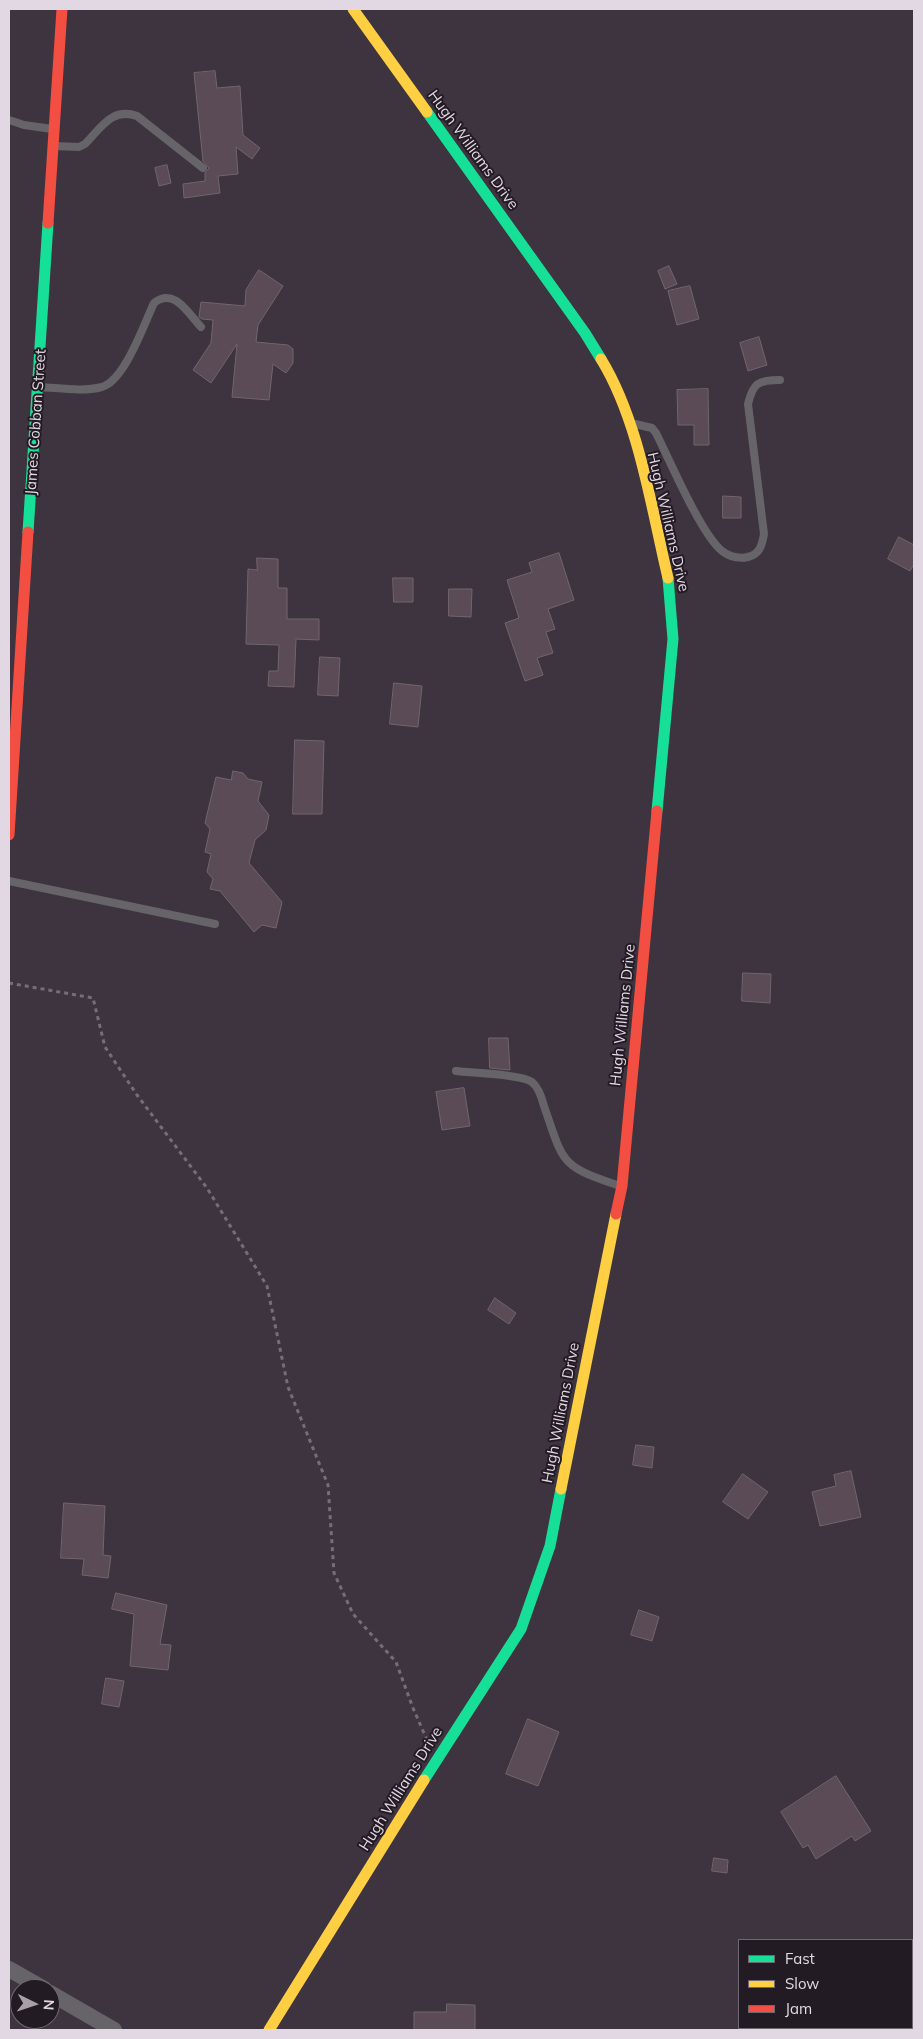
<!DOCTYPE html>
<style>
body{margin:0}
#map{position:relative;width:923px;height:2039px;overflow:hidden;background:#3e343f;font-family:Mulish,sans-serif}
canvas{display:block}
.frame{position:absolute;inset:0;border:10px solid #e2d8e4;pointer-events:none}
.legend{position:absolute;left:738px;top:1939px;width:175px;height:90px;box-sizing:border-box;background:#231b24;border:1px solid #6f6771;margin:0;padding:6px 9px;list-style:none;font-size:15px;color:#e2d8e4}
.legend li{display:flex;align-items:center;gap:10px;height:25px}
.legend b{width:25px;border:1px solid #6f6771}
.north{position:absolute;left:10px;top:1979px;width:50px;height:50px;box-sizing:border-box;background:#231b24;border:1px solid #6f6771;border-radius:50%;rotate:94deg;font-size:14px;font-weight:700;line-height:20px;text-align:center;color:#e2d8e4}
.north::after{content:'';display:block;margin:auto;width:18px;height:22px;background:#a99faa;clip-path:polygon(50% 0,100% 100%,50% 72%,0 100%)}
</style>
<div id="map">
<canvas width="923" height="2039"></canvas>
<div class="frame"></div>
<ul class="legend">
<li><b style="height:6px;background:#16e098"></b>Fast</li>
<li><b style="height:6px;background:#ffcf43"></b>Slow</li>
<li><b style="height:6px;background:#f24e42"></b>Jam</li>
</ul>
<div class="north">N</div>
</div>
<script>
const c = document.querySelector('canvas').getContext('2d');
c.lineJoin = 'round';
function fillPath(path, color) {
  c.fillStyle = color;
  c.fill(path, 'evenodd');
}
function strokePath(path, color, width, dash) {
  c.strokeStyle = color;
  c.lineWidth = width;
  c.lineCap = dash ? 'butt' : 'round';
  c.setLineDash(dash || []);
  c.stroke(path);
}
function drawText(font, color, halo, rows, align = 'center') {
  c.font = font + ' Mulish,sans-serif';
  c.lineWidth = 4;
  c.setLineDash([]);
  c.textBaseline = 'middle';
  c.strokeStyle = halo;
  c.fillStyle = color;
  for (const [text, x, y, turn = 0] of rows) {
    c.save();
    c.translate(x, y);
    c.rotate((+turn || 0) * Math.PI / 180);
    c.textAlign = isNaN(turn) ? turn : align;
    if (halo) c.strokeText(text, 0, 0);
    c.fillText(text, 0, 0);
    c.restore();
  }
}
const building = new Path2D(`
 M215 71 217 88 240 86 243 135 260 148 252 159 236 147 238 174 218 176 220 193 184 198 183 184 205 181V173L209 168 203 161 194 73Z
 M167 165 171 183 159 186 155 168Z
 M669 266 677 284 665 289 658 271Z
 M259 270 283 286 258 325 256 342 288 345 293 349V363L286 373 273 364 269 400 232 397 237 344 211 383 193 370 211 343 213 320 202 319 199 317 201 302 245 306 246 290Z
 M690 286 699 319 677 325 668 291Z
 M759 337 767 365 748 371 740 343Z
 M708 389 709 445H694V425H678L677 390Z
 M723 496 741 497V518H723Z
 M899 537 914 545V564L910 571 888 559Z
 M559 553 574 600 548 609 555 629 546 632 553 653 537 658 543 675 525 681 505 623 519 618 507 580 532 572 529 563Z
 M257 558 278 559V588H287V619H319V640L296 639 294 687 268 686 269 671H278L279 645 246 644 248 569 257 570Z
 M393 578H413V602H394Z
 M449 589H472L471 617 449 616Z
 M320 657 340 658 338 696 318 695Z
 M394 683 422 686 418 727 390 724Z
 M295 740 324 741 322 814H293Z
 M233 771 243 773 248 779 262 782 258 801 269 815 266 830 255 840 249 863 282 902 276 928 262 925 254 932 220 891 210 889 213 879 207 872 211 854 205 852 210 829 205 823 216 777 231 780Z
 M743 973 771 974 770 1003 742 1001Z
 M489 1038H508L510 1070 490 1068Z
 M464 1088 470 1126 442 1130 436 1092Z
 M495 1298 516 1313 509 1324 488 1310Z
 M636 1445 654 1447 652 1468 633 1465Z
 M851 1471 861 1517 820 1526 812 1492 836 1486 834 1475Z
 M743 1474 768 1492 748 1519 723 1502Z
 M64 1503 105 1506 103 1555 111 1556 108 1578 82 1575 84 1559 61 1558Z
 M116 1593 167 1605 160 1644 171 1645 168 1670 130 1666 134 1614 112 1609Z
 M639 1610 659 1617 652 1641 631 1635Z
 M106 1678 124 1681 119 1707 102 1704Z
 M528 1719 559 1732 538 1786 506 1774Z
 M836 1776 871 1831 855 1841 852 1836 816 1859 808 1845 803 1848 781 1812Z
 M714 1858 728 1860 727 1873 712 1871Z
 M447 2004 475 2005V2030H414V2012H446Z`);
const path = new Path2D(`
 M9 983 93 998 105 1047 137 1095 207 1188 267 1286 288 1387 328 1485 334 1573 353 1614 396 1662 413 1708 427 1740`);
const lane = new Path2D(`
 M9 120 24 125 52 129
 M54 146 79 147 85 144C101 128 112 107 137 116L203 168
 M40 387C60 388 82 392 102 387 125 380 144 324 154 303 174 287 188 313 201 327
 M635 424 652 428 656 433C670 461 701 534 722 551 730 557 739 559 748 557 760 554 762 545 764 534L748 404C753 383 758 380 780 380
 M9 881 215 924
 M456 1071C471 1073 521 1074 532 1082 539 1088 542 1098 544 1106 564 1164 560 1166 620 1186`);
const street = new Path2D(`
 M9 1969 44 1989
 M50 1993 114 2030`);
const fast = new Path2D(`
 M427 112 585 333 601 359
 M28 532 48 223
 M657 811 673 639 668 578
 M424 1780 521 1629 550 1546 561 1489`);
const slow = new Path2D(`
 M353 9 427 112
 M601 359C639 421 651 507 668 578
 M561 1489 616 1214
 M269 2030 424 1780`);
const jam = new Path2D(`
 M48 223 62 9
 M9 835 28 532
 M616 1214 622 1186 657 811`);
const streetNames = [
 ["Hugh Williams Drive",473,150,54],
 ["James Cobban Street",36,422,-86],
 ["Hugh Williams Drive",668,522,77],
 ["Hugh Williams Drive",623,1015,-84],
 ["Hugh Williams Drive",561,1413,-79],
 ["Hugh Williams Drive",401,1789,-58]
];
fillPath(building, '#5a4b56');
strokePath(building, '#70666d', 1);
strokePath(path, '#736f75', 3, [4, 4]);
strokePath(lane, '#666469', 8);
strokePath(street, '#666469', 16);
strokePath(fast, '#16e098', 11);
strokePath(slow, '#ffcf43', 11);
strokePath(jam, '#f24e42', 11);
drawText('15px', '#e2d8e4', '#231b24', streetNames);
</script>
